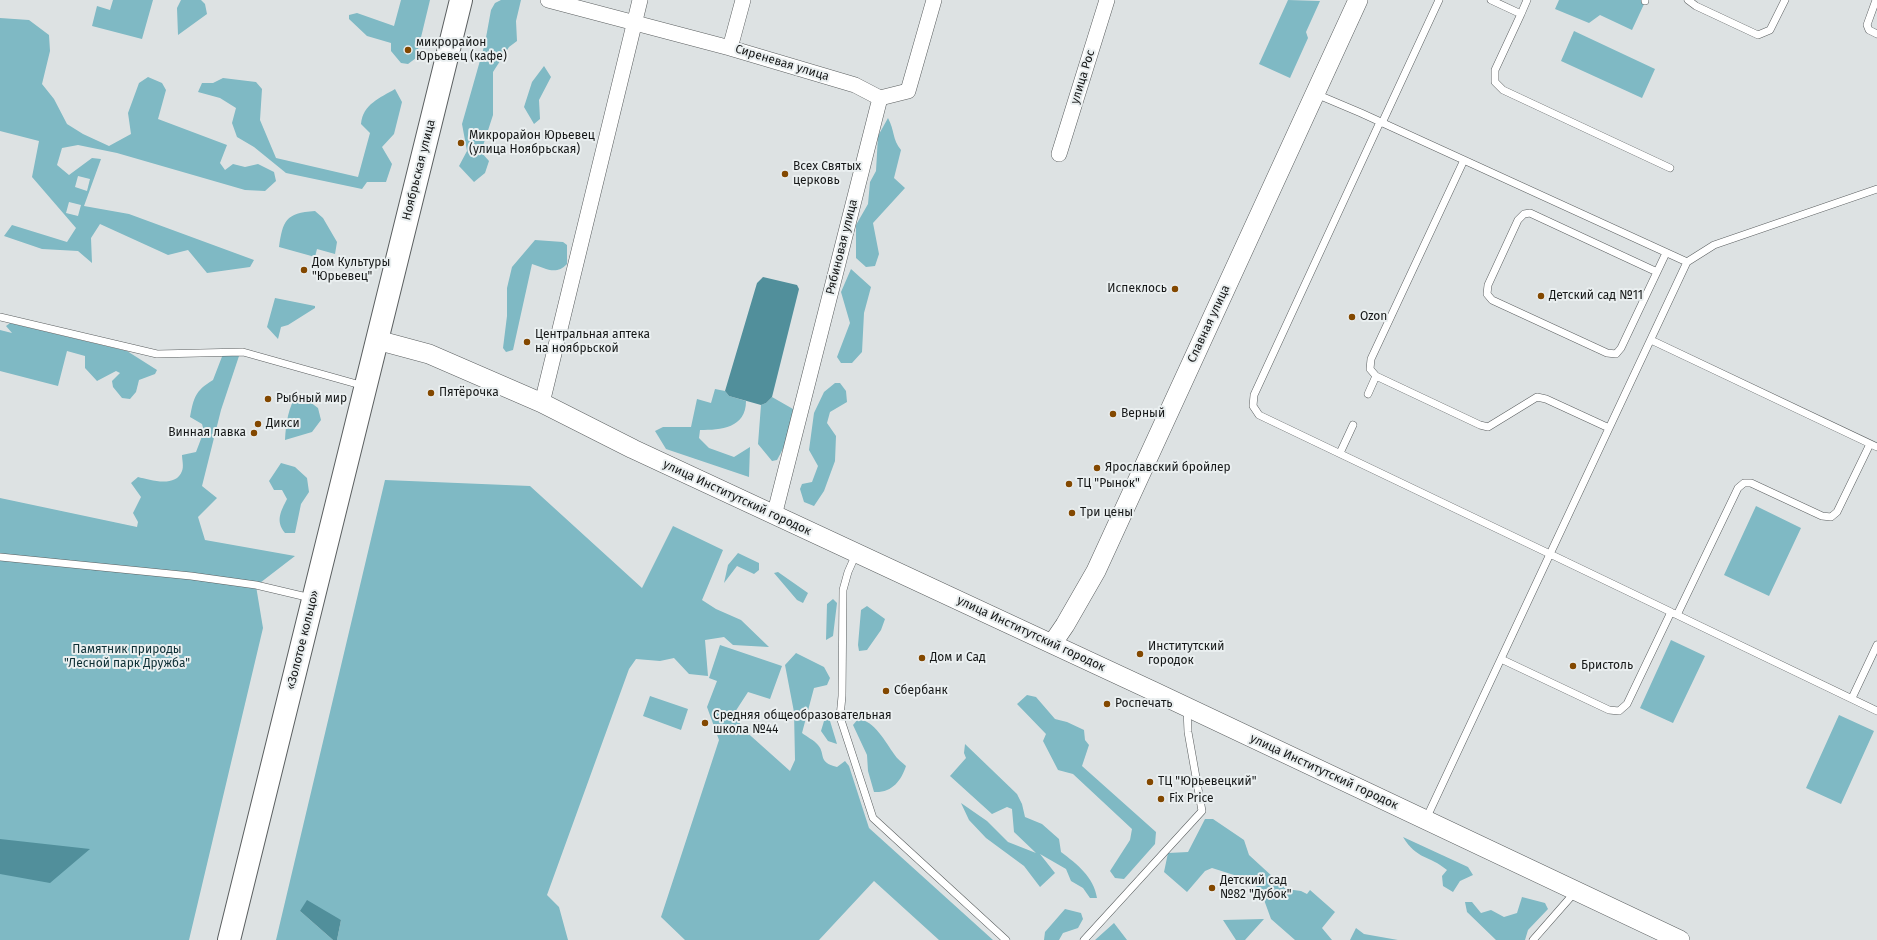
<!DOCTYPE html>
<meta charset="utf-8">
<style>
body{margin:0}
canvas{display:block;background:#dde2e3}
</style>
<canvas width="1877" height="940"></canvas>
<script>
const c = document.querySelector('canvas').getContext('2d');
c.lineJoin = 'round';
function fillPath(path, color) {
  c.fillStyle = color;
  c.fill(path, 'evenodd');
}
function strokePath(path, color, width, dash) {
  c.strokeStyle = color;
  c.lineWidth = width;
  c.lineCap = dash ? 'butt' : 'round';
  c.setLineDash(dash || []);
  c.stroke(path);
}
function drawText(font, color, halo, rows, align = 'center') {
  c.font = font + ' "Fira Sans",sans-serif';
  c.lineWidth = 4;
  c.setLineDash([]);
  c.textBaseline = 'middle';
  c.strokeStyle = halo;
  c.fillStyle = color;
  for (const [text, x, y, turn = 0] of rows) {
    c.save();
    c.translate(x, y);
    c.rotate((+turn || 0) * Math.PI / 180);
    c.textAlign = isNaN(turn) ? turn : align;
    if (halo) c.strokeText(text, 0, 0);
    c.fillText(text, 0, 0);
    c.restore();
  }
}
const green = new Path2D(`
 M113 0H153L142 39 92 26 97 6 110 10Z
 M181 0H201L205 4 207 14 178 35 177 8Z
 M401 0H430L416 58 408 64 401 63 391 51V43L367 36 349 19V15L357 13 394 26Z
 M501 0H521L516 21 517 41 509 47 493 72V115L481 152 489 161 485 173 474 182 459 166 467 151 462 124 485 43 491 10 495 3Z
 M1288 0 1320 1 1306 32 1308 38 1290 78 1259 64Z
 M1559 0H1642L1645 2 1632 30 1600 15 1589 23 1555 9Z
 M0 18 29 20 49 35 50 51 42 84 54 99 67 124 83 134 109 146 131 134 128 113 139 83 148 77 162 83 166 90 158 119 227 145 220 163 225 170 233 164 245 167 258 164 274 172 276 181 265 191 245 190 117 153 78 145 62 148 57 165 69 175 92 158 101 159 84 206 129 214 254 260 250 267 207 273 188 250 168 255 100 224 91 238 92 263 78 251 42 249 4 236 12 225 67 242 76 228 32 177 39 141 0 131ZM78 176 90 179 87 191 75 187ZM69 202 81 205 78 216 66 213Z
 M1574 31 1655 69 1642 98 1561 61Z
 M544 66 551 77 539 100 540 119 534 124 524 107 532 82Z
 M223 78 256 82 262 89 260 120 276 158 358 177 370 133 361 124C363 104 380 98 395 89L402 102 394 134 382 147 392 164 386 182H367L362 189 286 173 254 147 237 137 232 123 236 108 220 98 198 92 202 83H213Z
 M888 118C895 131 892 139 901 150L894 178 905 188 873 223 879 254 875 266 866 267 856 258V225L868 204 870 182 876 171 878 136Z
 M315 211 323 218 337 242 335 254 317 249 315 257 279 247C283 221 285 213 315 211Z
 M535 240 563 242 567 245V264C556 276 545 268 532 264L513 350 506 352 503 348 507 316V288L512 267Z
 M851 269 871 287 864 313 862 352 852 363H841L837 357 850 323 841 292Z
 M275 298 315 306V308L288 325 281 327 278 339 267 327Z
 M10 323 127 351 157 370 155 374 139 380 136 392 130 399 122 398 113 387 112 381 120 373 116 371 97 381 85 368V356L67 351 58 386 0 371V330L12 333 6 326Z
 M235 351 239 356 221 410 202 486 217 498 198 517 205 540 295 556 256 586 263 628 189 940H0V498L137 527 138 522 133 513 141 497 131 483 138 477C150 480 176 488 182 471 184 467 182 459 182 455L196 452 204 431 202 424 190 417C194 397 195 391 213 380L223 354Z
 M835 383H840L846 391 847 402 830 412 827 423 836 436 835 461 824 491 814 506 804 502 800 489 802 484 812 482 818 466 809 450 814 413 824 392Z
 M715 389 725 391 729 396 746 401C746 428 721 430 700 430L699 438 709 448 734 457 750 447 749 477 666 449 655 431 663 427H691L697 399 711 403Z
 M298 393 318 408 321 420 312 432 285 440C286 423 288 407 298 393Z
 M772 397 793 409C791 428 787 443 777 460L772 461 758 444 761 405 766 403Z
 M281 463 295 467 307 478 309 492 301 504 295 533H285C275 521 281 511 287 499L282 490H274L269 481Z
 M385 480 530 486 642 588 673 526 723 550 702 600 716 609 741 620 769 647 733 645 724 637 705 640 708 676 689 674 674 658 660 661 636 659 629 669 547 895 559 907 568 940H337L341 920 300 911 333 940H276Z
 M1756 506 1801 528 1769 596 1724 575Z
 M738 553 759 563V570L754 574 737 566 724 583 728 565Z
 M778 572 808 593 803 603 797 600 774 573Z
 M833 599 837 603 833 636 826 640 827 604Z
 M867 606 885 619 881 630 867 650 859 651 858 645 861 610Z
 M1671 640 1705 656 1673 723 1640 708Z
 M720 645 782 666 770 699 748 692 735 712 742 728 790 771 795 760 794 712 785 665 796 653 824 667 830 678 827 685 814 688 802 733C807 737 814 740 818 745 826 754 817 762 837 767L845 761 849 766 869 828 993 940H939L874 881 819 940H685L661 917 719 740 707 707 717 681 709 678Z
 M1027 695 1036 697 1055 719 1067 722 1084 730 1085 740 1089 745 1082 766 1156 832 1155 844 1124 879 1115 878 1110 871 1130 840 1132 829 1073 774 1058 770 1043 741 1046 734 1017 704Z
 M650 696 688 709 681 730 643 716Z
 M827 711 837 744 828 741 821 731Z
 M1839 715 1874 731 1841 804 1806 788Z
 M858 719C874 720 886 743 894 754 897 759 902 762 906 766 901 781 892 793 874 792L868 771 867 755 853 725Z
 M965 744 1017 794 1022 804 1025 817 1042 824 1059 839 1061 852C1077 864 1094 877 1097 898H1090L1083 888 1071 881 1066 869 1040 854 1055 873 1040 887 1024 866 986 838 969 820 961 803 987 821 1008 842 1036 853 1014 832 1012 809 1007 807 992 814 950 776 966 758 964 753Z
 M1205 819H1213L1244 840 1249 855 1286 889 1301 891 1307 894 1310 890 1335 912 1322 928 1332 940H1295L1271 919 1263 897 1253 881 1212 868 1205 871 1187 892 1164 872 1168 853 1188 852Z
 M1403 837 1468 867 1473 875 1460 881 1453 892 1443 886 1442 876 1447 870C1429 855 1417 860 1403 837Z
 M1522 897 1545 903 1548 909 1528 930 1525 940H1496L1467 912 1465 902H1472L1481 913 1491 910 1504 917 1517 913Z
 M1065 909 1081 913 1083 919 1078 928 1063 933 1059 940H1044L1045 932Z
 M1264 919 1245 940H1236L1223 920Z
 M1114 923 1127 940H1095Z
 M1356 928 1364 934 1398 940H1350Z`);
const water = new Path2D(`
 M763 277 797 285 799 289 772 397 766 403 761 405 729 396 725 391 757 283Z
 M0 839 90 849 50 883 0 874Z
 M307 900 341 920 337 940H333L300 911Z`);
const service = new Path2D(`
 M1491 0 1521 14 1495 70V82L1503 90 1670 168
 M1688 0 1696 6 1758 35 1770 30 1785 0
 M1876 0 1867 25 1869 30 1877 34
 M1645 1V0
 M1521 14 1527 0
 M1316 94 1361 113 1687 262 1550 554 1259 415 1253 406 1254 395 1380 122
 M1382 123 1439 0
 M1464 160 1371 359 1370 369 1376 376 1480 425 1488 427 1537 397 1546 399 1609 428
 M1687 262 1714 245 1877 189
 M1657 272 1530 213 1524 214 1518 220 1488 285 1487 294 1492 300 1607 353 1616 354 1621 348 1666 253
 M0 317 157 354 243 352 364 386
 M1651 340 1877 447
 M1368 394 1376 376
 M1340 453 1353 425
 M856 554 848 572 843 590 842 696 840 717 873 818 1006 940
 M0 557 191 576 256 585 311 598
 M1673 613 1877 711
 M1677 615 1738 488 1744 483H1751L1822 516 1831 517 1837 512 1870 444
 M1852 698 1877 645
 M1426 819 1550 554 1671 612 1627 704 1619 711 1609 710 1501 659
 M1084 940 1202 811 1188 732 1187 709
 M1533 940 1576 891`);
const minor = new Path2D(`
 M548 0 730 48 855 85 880 98
 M730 48 743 0
 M880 98 908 91 934 0
 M1059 154 1107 0
 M542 403 640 0
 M774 516 880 98`);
const tertiary = new Path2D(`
 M377 340 429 354 542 403 633 449 1153 691 1680 940
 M1052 644 1065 625 1096 571 1358 0`);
const trunk = new Path2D(`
 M229 940 461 0`);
const markers = [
 [408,50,4,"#834800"],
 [461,143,4,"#834800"],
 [785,174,4,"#834800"],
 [304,270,4,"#834800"],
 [1175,289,4,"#834800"],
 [1541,296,4,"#834800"],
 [1352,317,4,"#834800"],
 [527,342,4,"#834800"],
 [431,393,4,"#834800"],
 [268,399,4,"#834800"],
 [1113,414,4,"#834800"],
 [258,424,4,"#834800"],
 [254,433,4,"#834800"],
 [1097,468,4,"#834800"],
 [1069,484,4,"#834800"],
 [1072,513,4,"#834800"],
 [1140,654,4,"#834800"],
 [922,658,4,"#834800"],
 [1573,666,4,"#834800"],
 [886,691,4,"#834800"],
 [1107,704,4,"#834800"],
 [705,723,4,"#834800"],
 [1150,782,4,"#834800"],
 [1161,799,4,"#834800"],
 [1212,888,4,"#834800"]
];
const poiNames = [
 ["микрорайон",416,43],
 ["Юрьевец (кафе)",416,57],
 ["Микрорайон Юрьевец",469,136],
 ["(улица Ноябрьская)",469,150],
 ["Всех Святых",793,167],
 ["церковь",793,181],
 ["Дом Культуры",312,263],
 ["\"Юрьевец\"",312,277],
 ["Испеклось",1167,289,"right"],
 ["Детский сад №11",1549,296],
 ["Ozon",1360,317],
 ["Центральная аптека",535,335],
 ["на ноябрьской",535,349],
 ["Пятёрочка",439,393],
 ["Рыбный мир",276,399],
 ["Верный",1121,414],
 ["Дикси",266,424],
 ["Винная лавка",246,433,"right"],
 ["Ярославский бройлер",1105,468],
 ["ТЦ \"Рынок\"",1077,484],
 ["Три цены",1080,513],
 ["Институтский",1148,647],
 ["городок",1148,661],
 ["Дом и Сад",930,658],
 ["Бристоль",1581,666],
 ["Сбербанк",894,691],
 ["Роспечать",1115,704],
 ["Средняя общеобразовательная",713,716],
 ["школа №44",713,730],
 ["ТЦ \"Юрьевецкий\"",1158,782],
 ["Fix Price",1169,799],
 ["Детский сад",1220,881],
 ["№82 \"Дубок\"",1220,895]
];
const streetNames = [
 ["Сиреневая улица",782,63,17],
 ["улица Рос",1083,77,-73],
 ["Ноябрьская улица",419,170,-76],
 ["Рябиновая улица",842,247,-76],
 ["Славная улица",1209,324,-65],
 ["улица Институтский городок",737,498,25],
 ["улица Институтский городок",1031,634,25],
 ["«Золотое кольцо»",303,640,-76],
 ["улица Институтский городок",1324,772,25]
];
const parkNames = [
 ["Памятник природы",127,650],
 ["\"Лесной парк Дружба\"",127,664]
];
fillPath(green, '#7fb9c4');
fillPath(water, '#518f9b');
strokePath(service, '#5b5f60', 8);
strokePath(minor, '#5b5f60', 16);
strokePath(tertiary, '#5b5f60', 20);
strokePath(trunk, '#5b5f60', 24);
strokePath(service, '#fff', 7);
strokePath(minor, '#fff', 15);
strokePath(tertiary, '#fff', 19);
strokePath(trunk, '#fff', 22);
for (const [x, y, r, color] of markers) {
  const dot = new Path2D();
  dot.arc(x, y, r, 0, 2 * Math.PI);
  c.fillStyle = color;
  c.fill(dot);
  strokePath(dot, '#eaeff0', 1.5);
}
drawText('12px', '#161818', '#eaeff0', poiNames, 'left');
drawText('12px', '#161818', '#eaeff0', streetNames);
drawText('12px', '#0e2f35', '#eaeff0', parkNames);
</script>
